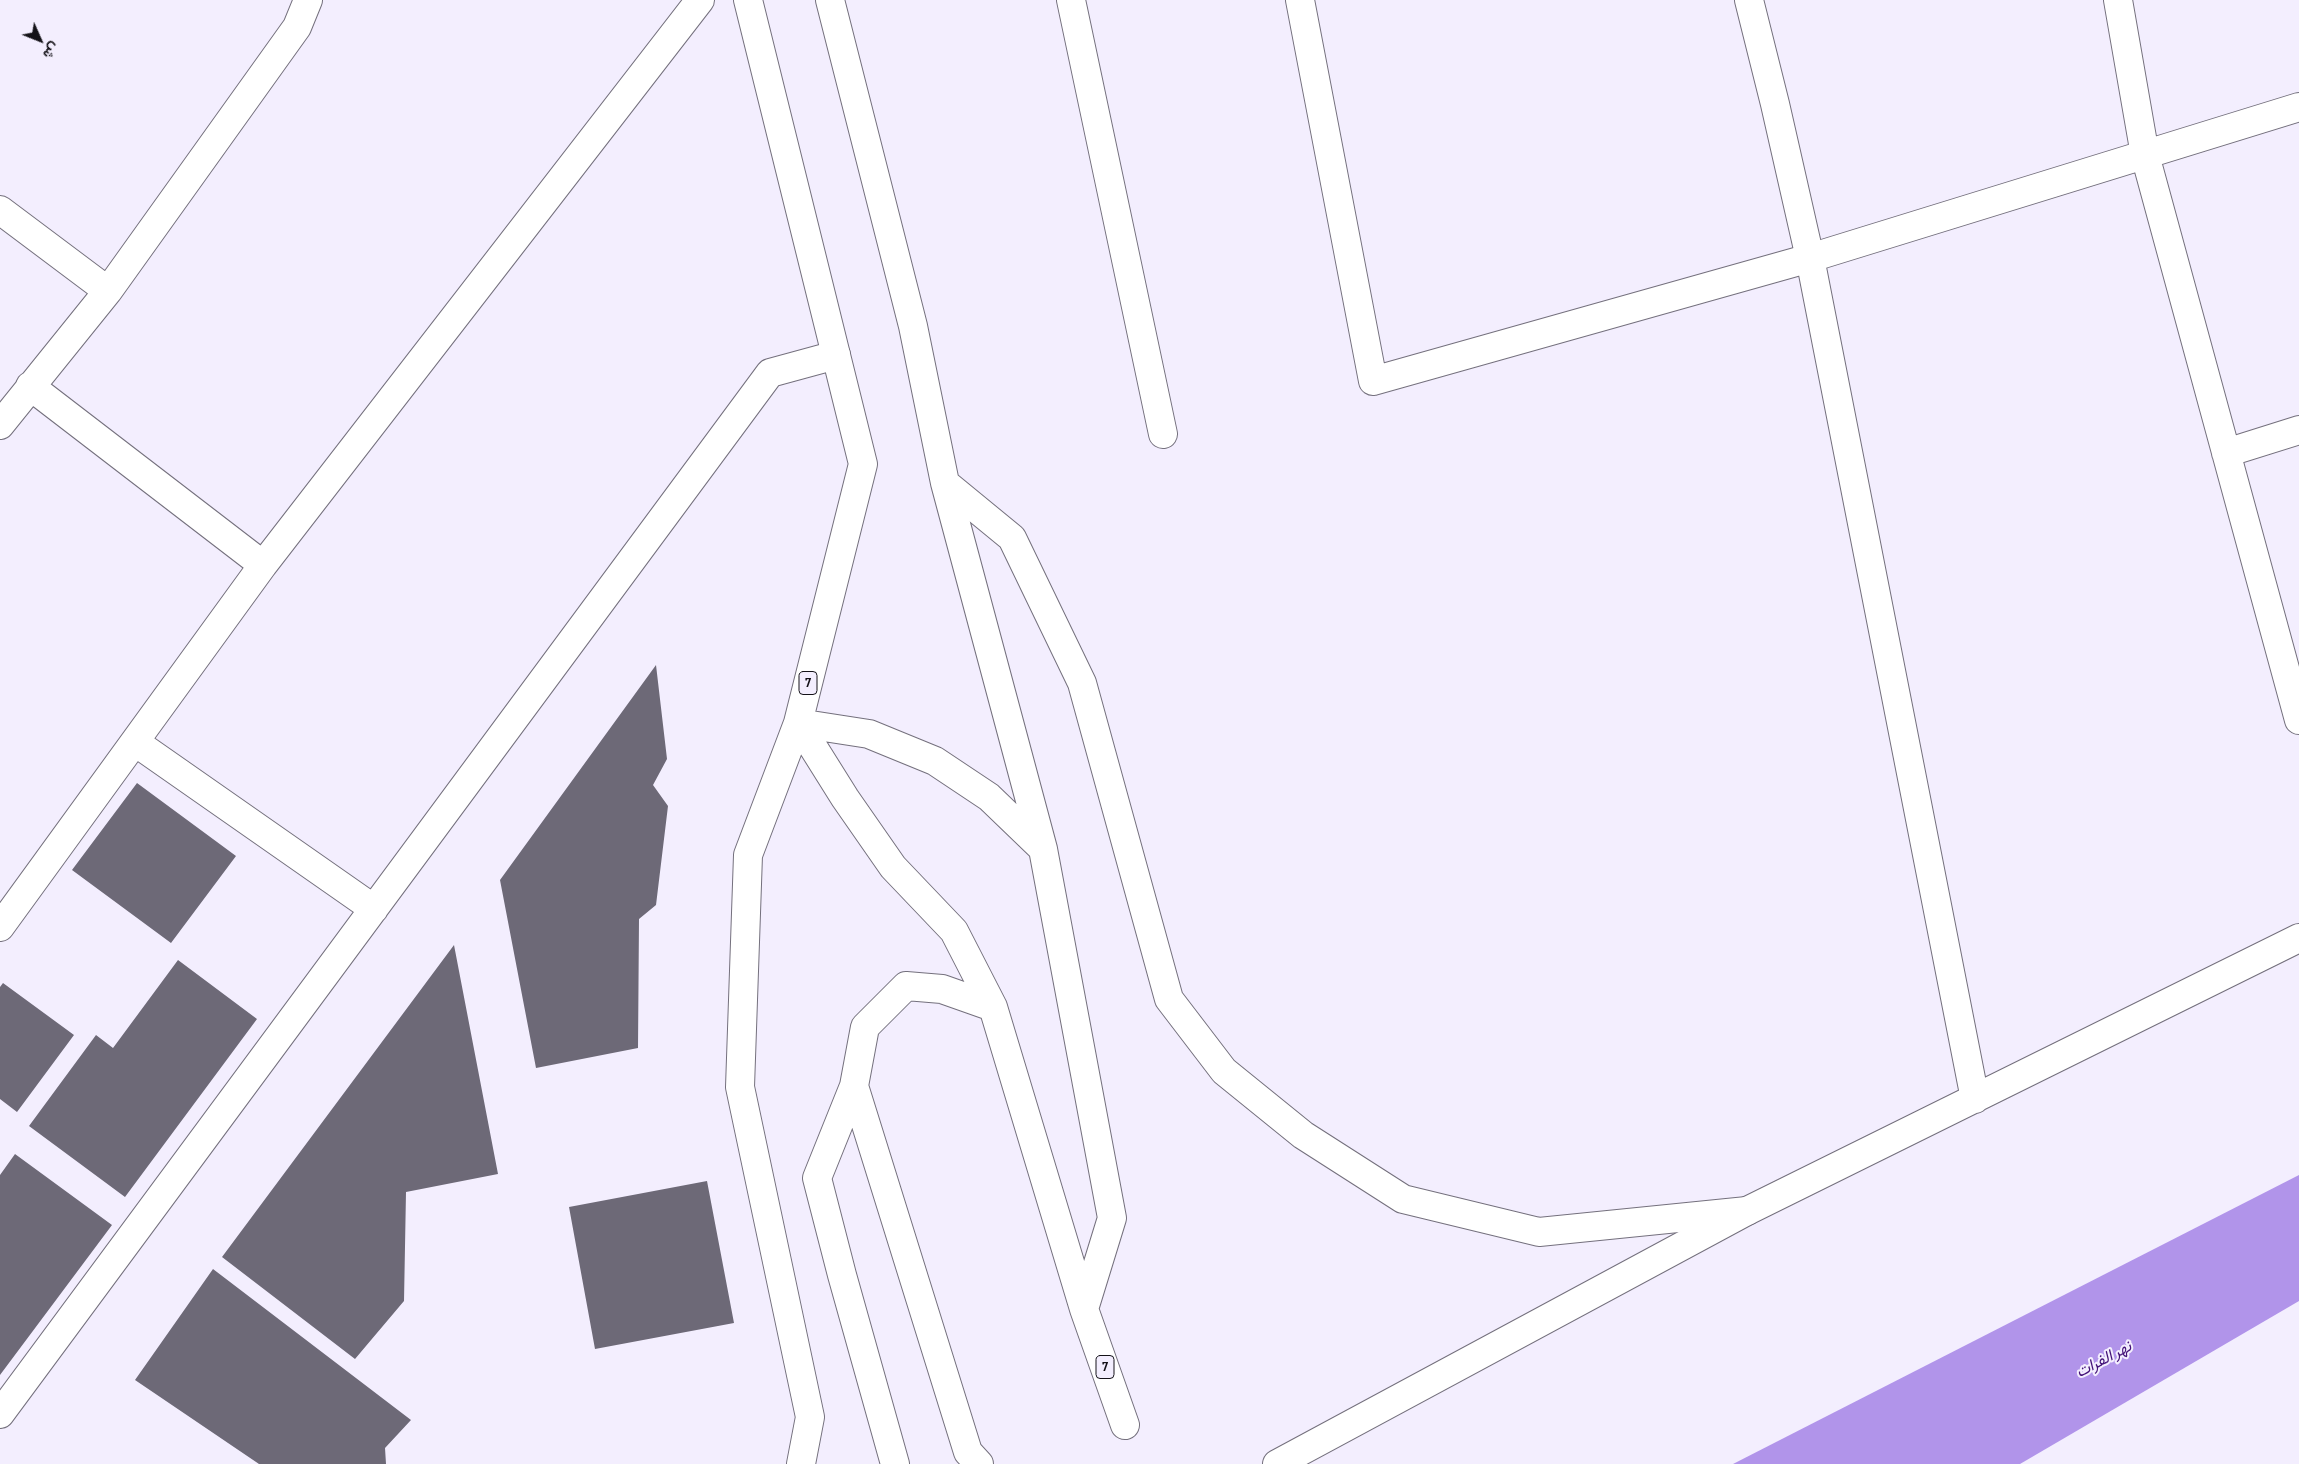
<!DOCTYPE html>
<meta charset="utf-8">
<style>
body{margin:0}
#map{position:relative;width:2299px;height:1464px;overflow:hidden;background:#f3eefe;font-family:"Sofia Sans Condensed",Vazirmatn,sans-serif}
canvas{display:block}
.north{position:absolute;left:15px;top:15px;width:50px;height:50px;-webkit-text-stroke:4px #f3eefe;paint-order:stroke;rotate:134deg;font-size:14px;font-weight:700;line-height:20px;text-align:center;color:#141218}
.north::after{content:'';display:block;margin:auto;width:18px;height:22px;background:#141218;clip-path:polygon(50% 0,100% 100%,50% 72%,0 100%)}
</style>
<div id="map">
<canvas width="2299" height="1464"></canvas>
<div class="north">ش</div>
</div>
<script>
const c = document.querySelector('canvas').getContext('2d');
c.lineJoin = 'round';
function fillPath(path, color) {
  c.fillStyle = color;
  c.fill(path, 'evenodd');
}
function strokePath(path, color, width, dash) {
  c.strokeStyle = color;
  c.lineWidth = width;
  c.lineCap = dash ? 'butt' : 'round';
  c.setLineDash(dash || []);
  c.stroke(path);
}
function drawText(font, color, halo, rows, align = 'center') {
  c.font = font + ' "Sofia Sans Condensed",Vazirmatn,sans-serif';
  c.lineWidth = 4;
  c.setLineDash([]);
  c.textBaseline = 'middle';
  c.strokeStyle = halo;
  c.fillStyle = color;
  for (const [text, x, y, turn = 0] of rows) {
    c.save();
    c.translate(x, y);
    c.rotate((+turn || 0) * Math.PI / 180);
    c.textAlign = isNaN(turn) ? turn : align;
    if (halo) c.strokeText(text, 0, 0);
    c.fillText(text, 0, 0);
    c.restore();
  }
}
const water = new Path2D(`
 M2299 1175V1301L2020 1464H1733Z`);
const building = new Path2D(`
 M656 665 667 759 653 785 668 806 656 905 639 919 638 1048 536 1068 500 880Z
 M137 783 236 856 171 943 72 870Z
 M454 945 498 1174 406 1192 404 1301 355 1359 222 1257Z
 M178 960 257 1019 125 1197 29 1126 96 1035 113 1048Z
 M3 983 74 1035 17 1112 0 1099V987Z
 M15 1154 112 1225 0 1375V1175Z
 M707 1181 734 1323 595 1349 569 1207Z
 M213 1269 411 1420 385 1448 386 1464H259L135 1380Z`);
const street = new Path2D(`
 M1071 0 1163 434
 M1300 0 1373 381 1810 258 2299 107
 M2118 0 2145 155 2299 720
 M0 210 108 291
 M30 386 263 565
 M0 425 108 291 297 27 308 0
 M2226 453 2299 430
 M135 742 374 909
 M0 927 263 565 700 0
 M0 1414 770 373 836 355`);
const secondary = new Path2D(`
 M1749 0 1775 104 1810 258 1975 1099
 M1277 1464 1747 1211 2299 938`);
const primary = new Path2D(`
 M748 0 863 464 798 723 845 798 893 867 954 931 993 1007 1084 1309 1125 1425
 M830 0 913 326 945 483 1043 849 1112 1218 1084 1309
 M945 483 1012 538 1082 683 1169 999 1224 1071 1303 1135 1403 1199 1539 1232 1747 1211
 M854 1086 968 1452 979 1464
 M801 1464 810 1417 740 1087 748 855 798 723 869 734 935 761 989 797 1043 849
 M895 1464 842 1275 817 1178 854 1086 865 1027 906 986 942 989 993 1007`);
const shields = [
 [808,683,18],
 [1105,1367,18]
];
const shieldNames = [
 ["7",808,683],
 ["7",1105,1367]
];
const waterNames = [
 ["نهر الفرات",2104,1360,-28]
];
fillPath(water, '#b194ea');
fillPath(building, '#6d6977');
strokePath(street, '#74707d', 30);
strokePath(secondary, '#74707d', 30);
strokePath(primary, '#74707d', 30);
strokePath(street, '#fff', 28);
strokePath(secondary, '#fff', 28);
strokePath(primary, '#fff', 28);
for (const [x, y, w] of shields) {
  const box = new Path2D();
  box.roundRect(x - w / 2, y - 11.5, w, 23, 4);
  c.fillStyle = '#f3eefe';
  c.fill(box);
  strokePath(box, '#141218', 1);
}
drawText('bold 14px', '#141218', null, shieldNames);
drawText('italic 16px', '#421077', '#f3eefe', waterNames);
</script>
